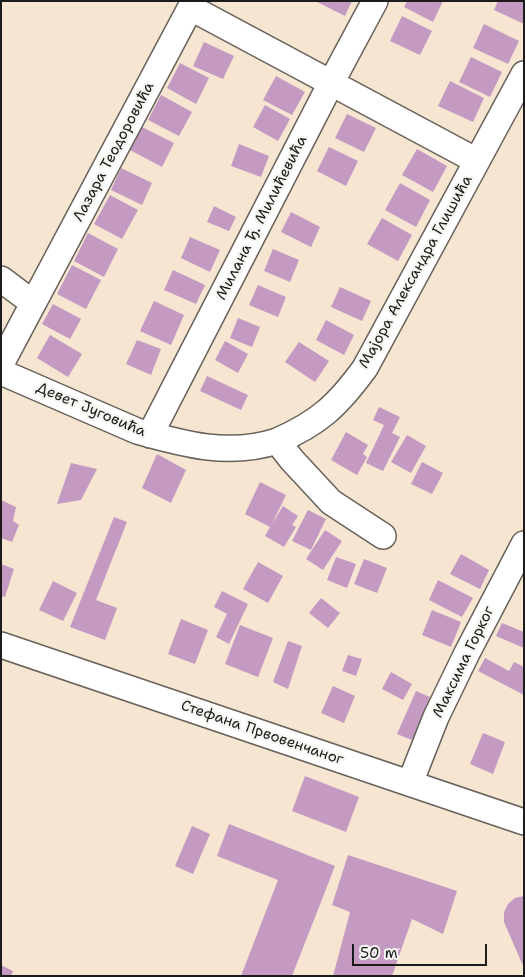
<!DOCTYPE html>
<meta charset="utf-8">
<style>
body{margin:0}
#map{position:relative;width:525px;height:977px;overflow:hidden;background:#f5e5d1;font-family:"Shantell Sans",sans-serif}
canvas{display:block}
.frame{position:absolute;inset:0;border:2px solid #1c1c1c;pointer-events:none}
.scale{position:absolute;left:352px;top:944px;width:135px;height:22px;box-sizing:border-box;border:2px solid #1c1c1c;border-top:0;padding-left:6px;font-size:15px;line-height:18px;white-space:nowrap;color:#1c1c1c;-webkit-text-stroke:4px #f6f6f2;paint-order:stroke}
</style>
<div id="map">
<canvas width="525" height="977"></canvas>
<div class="frame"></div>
<div class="scale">50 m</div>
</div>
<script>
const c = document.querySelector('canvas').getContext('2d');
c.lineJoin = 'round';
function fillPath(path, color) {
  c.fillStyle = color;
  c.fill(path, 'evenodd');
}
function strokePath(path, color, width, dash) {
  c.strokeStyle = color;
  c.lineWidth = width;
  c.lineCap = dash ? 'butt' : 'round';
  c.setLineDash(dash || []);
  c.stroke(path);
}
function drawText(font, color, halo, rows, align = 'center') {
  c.font = font + ' "Shantell Sans",sans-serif';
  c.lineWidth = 5;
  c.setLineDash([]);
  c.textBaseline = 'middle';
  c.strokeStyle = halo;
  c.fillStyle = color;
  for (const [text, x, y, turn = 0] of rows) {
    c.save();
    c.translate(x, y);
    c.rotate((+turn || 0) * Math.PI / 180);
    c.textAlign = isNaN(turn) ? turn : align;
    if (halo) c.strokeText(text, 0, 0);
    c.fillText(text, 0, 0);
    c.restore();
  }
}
const building = new Path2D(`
 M315 1H352L345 16Z
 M407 1H443L433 22 404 7Z
 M498 1H524V24L494 10Z
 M402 16 432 31 420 55 390 41Z
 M484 24 519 41 508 64 473 48Z
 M204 42 234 56 223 79 193 66Z
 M471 57 502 72 490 97 459 82Z
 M180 63 209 78 196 104 167 88Z
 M276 76 305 92 292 115 263 100Z
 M450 81 484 98 473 122 438 106Z
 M161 95 192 112 179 136 148 120Z
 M265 105 290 119 278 141 253 127Z
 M347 114 376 128 364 152 335 138Z
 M142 127 174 143 162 167 130 150Z
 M239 144 269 156 261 177 231 166Z
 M329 147 358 161 346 186 317 171Z
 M417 149 447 166 433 192 402 175Z
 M121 168 152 183 142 205 111 190Z
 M400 183 430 200 416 227 385 210Z
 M110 195 138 210 122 239 94 224Z
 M214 206 236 217 229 231 207 222Z
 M291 212 320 227 311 247 281 232Z
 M382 218 412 235 398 261 367 244Z
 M88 233 118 249 104 277 74 261Z
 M190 237 220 250 210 272 181 258Z
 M273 249 299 260 290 282 264 271Z
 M72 265 101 280 86 309 57 294Z
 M173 270 205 285 196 304 164 290Z
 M258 285 286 297 278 317 249 305Z
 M340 287 371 301 362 321 331 307Z
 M154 301 184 315 171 345 140 331Z
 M53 304 81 319 70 339 42 324Z
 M238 318 260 327 252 347 230 338Z
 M326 320 354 335 344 355 316 340Z
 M50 335 82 354 68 377 37 358Z
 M137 340 161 349 151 375 126 364Z
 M225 341 248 354 238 373 215 360Z
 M299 342 329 361 315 382 285 362Z
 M207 376 248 395 241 410 200 391Z
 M379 407 400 417 392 433 400 437 383 471 366 463 384 425 373 420Z
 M346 432 368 445 363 454 367 457 357 475 331 460Z
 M407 435 426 446 411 473 391 462Z
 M157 454 186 470 171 503 142 488Z
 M422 462 443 473 432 494 411 484Z
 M71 463 97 469 81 500 57 504Z
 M260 482 286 495 272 524 283 506 298 516 292 525 296 527 284 547 265 536 270 527 245 514Z
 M1 500 16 507 13 521 19 525 12 542 1 538Z
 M308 510 326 519 311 550 292 541Z
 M114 517 127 522 96 600 117 608 105 640 70 627Z
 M325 530 342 541 323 570 306 559Z
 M461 554 489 570 480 589 450 574Z
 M336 557 356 564 347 588 327 580Z
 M364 559 387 568 377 593 354 584Z
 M258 562 283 576 268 603 243 589Z
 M1 564 14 569 5 597 1 596Z
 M438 580 473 598 462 617 429 600Z
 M53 581 77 593 63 621 39 610Z
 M222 591 248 604 229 644 216 637 227 614 214 607Z
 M321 598 340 613 328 628 309 613Z
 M432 610 461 622 451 647 422 635Z
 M181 619 208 630 195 664 168 654Z
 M502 623 524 632V648L496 636Z
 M240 625 273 638 258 677 225 664Z
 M288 641 302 646 288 689 273 682Z
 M348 655 362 659 356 676 342 671Z
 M485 658 509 671 514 662 524 667V695L478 671Z
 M391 672 412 684 403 700 382 689Z
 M333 686 355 696 344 723 321 713Z
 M416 691 430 697 412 740 397 734Z
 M483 733 505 742 493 774 470 764Z
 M305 776 359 797 346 832 292 811Z
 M229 824 335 866 292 976H241L278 880 217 856Z
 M192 826 210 834 193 874 175 866Z
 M348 855 457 891 443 934 412 919 392 976H333L350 912 332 905Z
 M524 896V968L504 922V912L508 904 515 898Z
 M1 965 13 971 11 976H1Z`);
const minor = new Path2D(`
 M191 8 477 161
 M1 279 33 303
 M1 364 194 1
 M1 372 137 431C183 444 229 457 277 441L292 460 331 502 383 536
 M150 435 331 83 375 1
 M277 441C319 423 338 405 365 368L524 74
 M1 645 524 822
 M410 783 436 717 467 653 524 544`);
const streetNames = [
 ["Лазара Теодоровића",114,152,-62],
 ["Милана Ђ. Милићевића",262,218,-63],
 ["Мајора Александра Глишића",416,272,-61],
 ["Девет Југовића",91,410,23],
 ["Максима Горког",464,662,-64],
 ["Стефана Првовенчаног",262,733,19]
];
fillPath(building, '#c49ac2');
strokePath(minor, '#68625b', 28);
strokePath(minor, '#fff', 25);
drawText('15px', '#1c1c1c', '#f6f6f2', streetNames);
</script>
